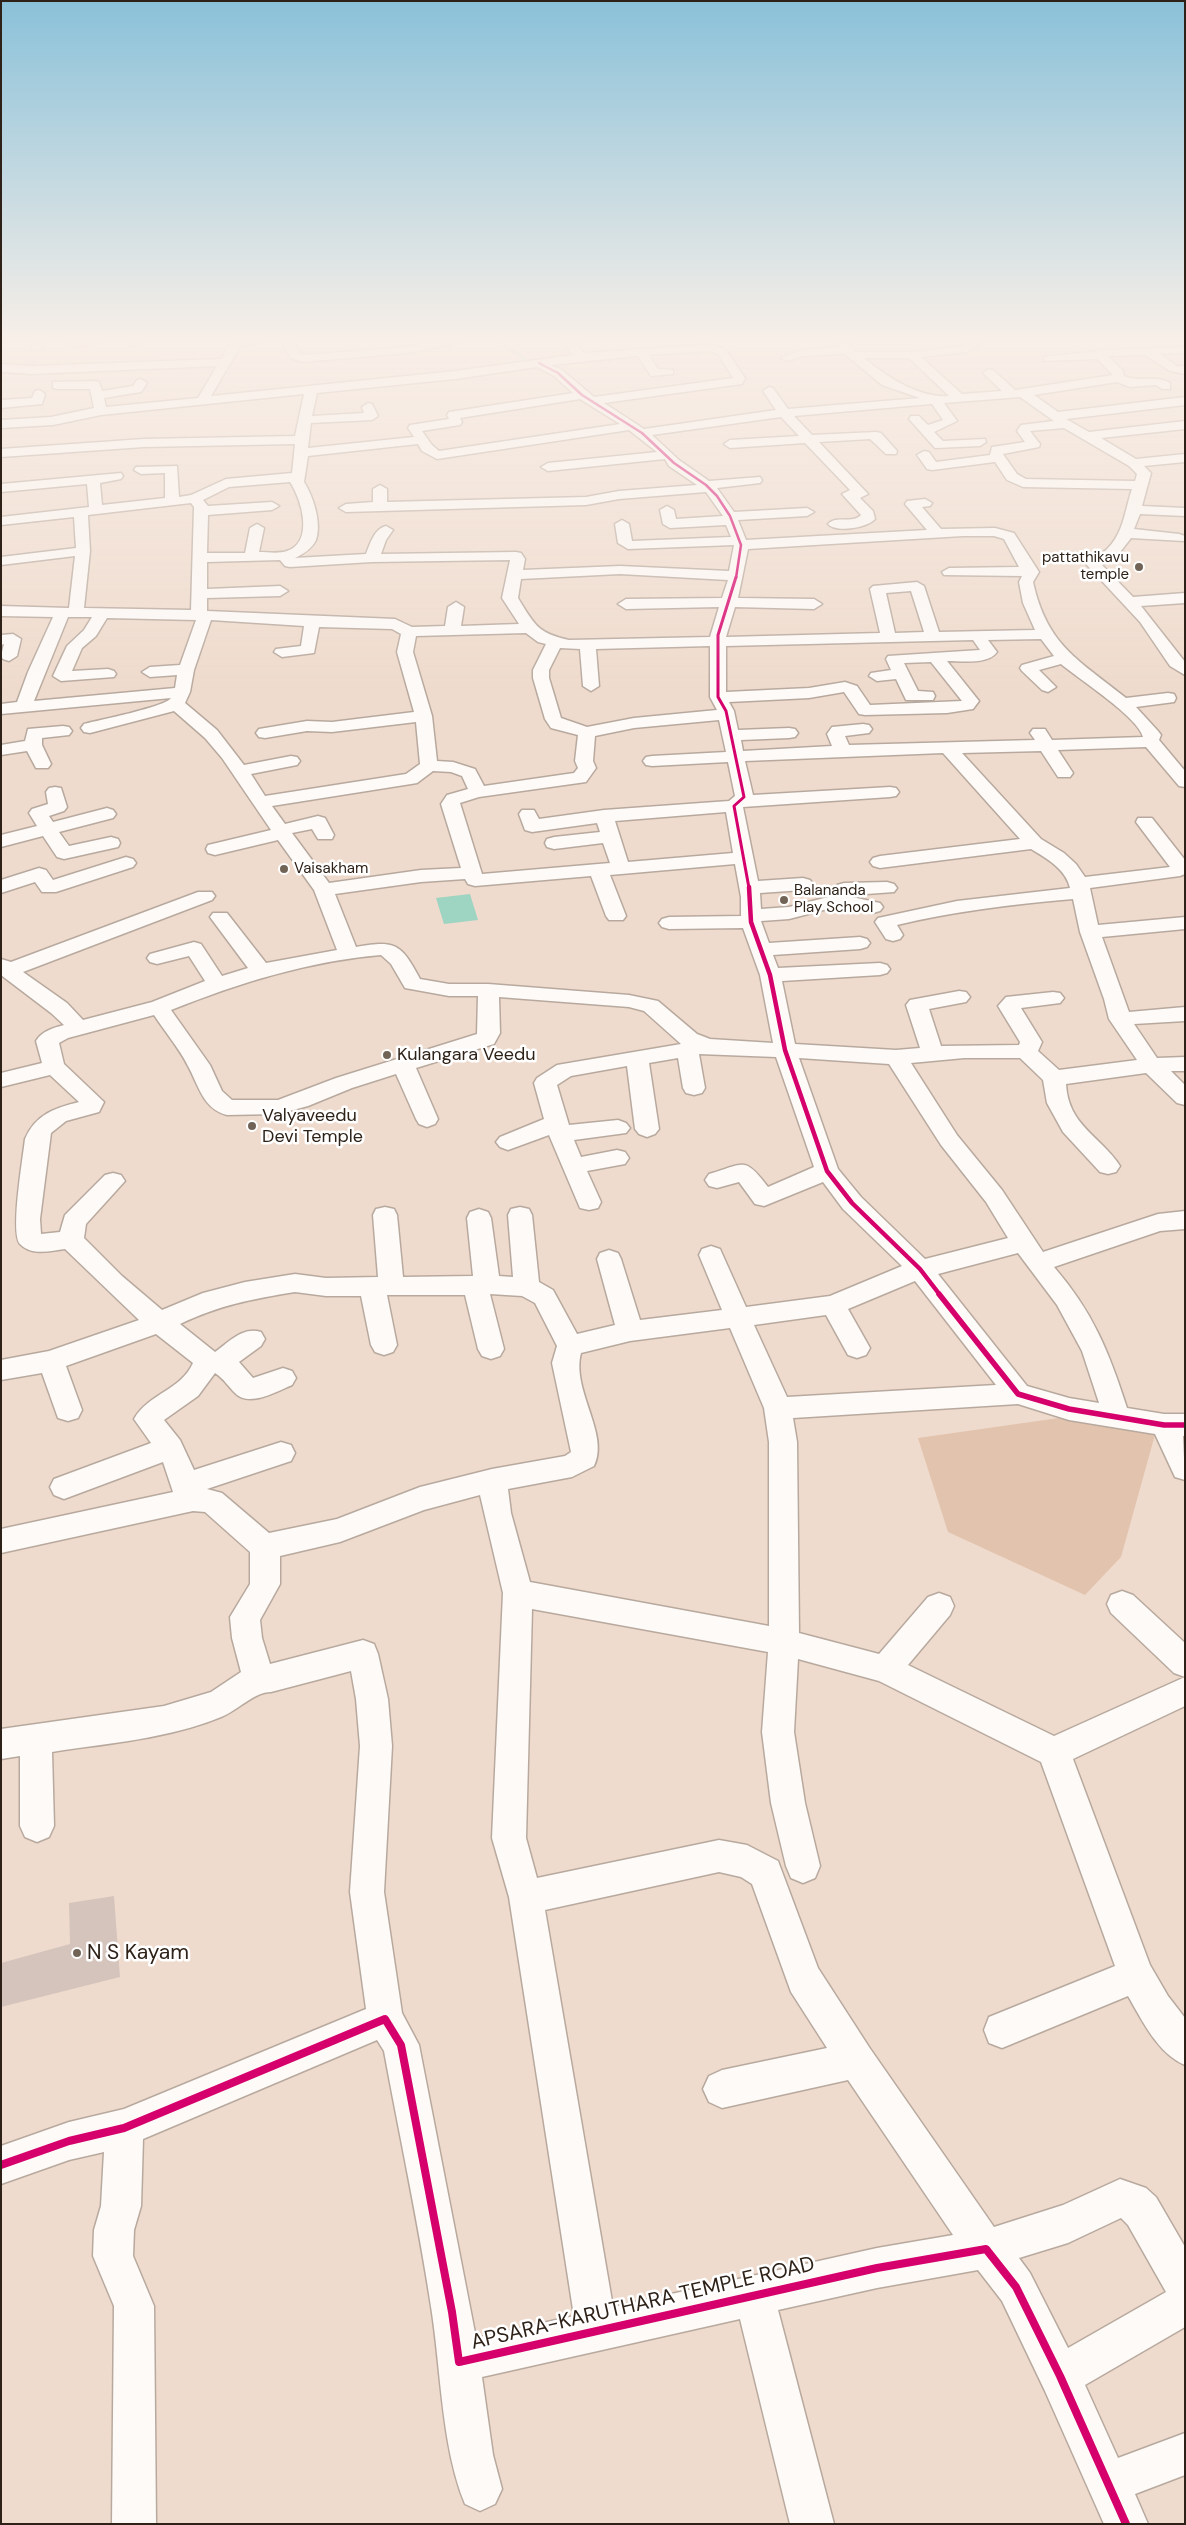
<!DOCTYPE html>
<style>
body{margin:0}
#map{position:relative;width:1186px;height:2525px;overflow:hidden;background:#efdbcd;font-family:"DM Sans",sans-serif}
canvas{display:block}
.frame{position:absolute;inset:0;border:2px solid #2e2218;pointer-events:none}
</style>
<div id="map">
<canvas width="1186" height="2525"></canvas>
<div class="frame"></div>
</div>
<script>
const c = document.querySelector('canvas').getContext('2d');
c.lineJoin = 'round';
function fillPath(path, color) {
  c.fillStyle = color;
  c.fill(path, 'evenodd');
}
function strokePath(path, color, width, dash) {
  c.strokeStyle = color;
  c.lineWidth = width;
  c.lineCap = dash ? 'butt' : 'round';
  c.setLineDash(dash || []);
  c.stroke(path);
}
function drawText(font, color, halo, rows, align = 'center') {
  c.font = font + ' "DM Sans",sans-serif';
  c.lineWidth = 5;
  c.setLineDash([]);
  c.textBaseline = 'middle';
  c.strokeStyle = halo;
  c.fillStyle = color;
  for (const [text, x, y, turn = 0] of rows) {
    c.save();
    c.translate(x, y);
    c.rotate((+turn || 0) * Math.PI / 180);
    c.textAlign = isNaN(turn) ? turn : align;
    if (halo) c.strokeText(text, 0, 0);
    c.fillText(text, 0, 0);
    c.restore();
  }
}
const green = new Path2D(`
 M1073 1416 1156 1431 1121 1557 1085 1595 948 1532 918 1438Z`);
const water = new Path2D(`
 M470 894 478 920 444 924 436 898Z`);
const stream = new Path2D(`
 M499 341 525 359`);
const building = new Path2D(`
 M114 1896 120 1977 1 2007V1963L70 1944 69 1903Z`);
const minor = new Path2D(`
 M34 341H46L41 350H33L31 348Z
 M67 341H96L97 342C91 347 76 347 68 345Z
 M129 341H141V343L135 346 131 345Z
 M259 341 257 343 240 347 211 396 455 371 573 355 562 341H574L584 353 711 344 726 350 745 378 742 384 604 403 644 429 776 410 763 391 769 387 773 388 788 409 920 398 882 385 845 354 803 356 787 361 781 358 802 350 840 347 835 341H847L855 352H912L964 346 967 344 966 341H978L979 345 967 352 921 357 962 394 1002 391 983 373 989 369 993 370 1015 390 1113 375 1097 359 1044 361V357L1048 356 1093 352 1098 350 1185 347V353L1160 354 1177 366H1185V374L1170 371 1145 355 1108 356 1123 371 1124 376C1140 383 1155 374 1170 383V389H1162L1156 385 1130 387 1117 382 1034 395 1058 412 1185 397V405L1066 419 1089 432 1185 421V429L1101 438 1136 459 1185 454V462L1144 466 1151 473 1142 506 1185 508V516L1140 514 1134 529 1179 534 1185 536 1184 541 1131 538 1117 556 1102 565 1133 597 1185 593V603L1141 606 1185 662V675L1170 666 1140 622 1086 564C1091 557 1102 555 1108 548 1124 532 1125 509 1132 489L1023 487 1007 480 995 462 932 470 927 469 917 455 924 451 929 452 936 462 990 455 992 447 1025 442 1017 431 1021 425 1054 421 1020 397 944 403 957 421 934 432 943 441 985 439 986 442 980 446 935 448 909 419 911 416H919L928 425 943 420 932 404 794 416 812 435 876 432 881 433 897 451 896 454H886L870 439 819 442 868 494 860 498 873 511 875 519C867 528 836 533 828 524 836 515 853 524 861 515L842 494 850 490 805 443 730 448 724 444 730 440 799 436 781 417 652 435 679 460 709 481 760 477 762 480 760 483 717 488 734 512 807 508 814 512 807 516 738 520 746 540 927 530 905 504 907 501 925 499 932 503 930 506 922 507 941 529 995 528 1014 533 1039 572 1033 582C1047 646 1079 660 1126 698L1168 693 1174 694 1176 698 1174 702 1136 707 1158 731 1161 735 1159 740 1185 771V787L1179 786 1146 747 1058 750 1073 773 1070 777H1058L1041 751 962 753 1041 839 1064 853 1076 864 1085 877 1170 867 1136 822 1138 818H1152L1185 860V874L1180 876 1090 888 1098 925 1185 917V929L1102 937 1129 1012 1185 1007V1021L1134 1024 1157 1058 1185 1057V1071H1171L1185 1085V1105L1177 1103 1146 1073 1066 1084C1068 1126 1101 1136 1120 1166L1116 1172 1108 1174 1100 1172 1063 1132 1047 1103 1043 1080 1020 1058H964L911 1063 957 1135 1002 1190 1043 1252 1158 1214 1185 1211V1229L1160 1231 1054 1267C1093 1312 1109 1352 1127 1408L1164 1414H1185V1436H1183L1185 1480 1175 1477 1155 1434 1069 1420 1018 1404 793 1418 797 1442 799 1633 879 1654 928 1597 939 1593 950 1597 954 1606 950 1615 908 1665 1054 1736 1185 1677V1706L1073 1759 1150 1965 1168 1996 1185 2018V2065C1158 2054 1142 2020 1128 1996L1002 2048 989 2043 984 2030 989 2017 1115 1966 1041 1762 879 1681 798 1659 794 1732 805 1803 820 1866 815 1878 803 1883 791 1878 786 1866 771 1803 762 1732 768 1652 532 1609 526 1838 537 1878 719 1840 747 1845 778 1861 818 1968 869 2047 994 2227 1063 2205 1120 2179 1146 2188 1156 2197 1185 2247V2327L1085 2385 1118 2458 1185 2433V2475L1135 2494 1148 2524H1104L1045 2391 1002 2301 978 2270 877 2288 778 2310 834 2524H790L740 2319 482 2377 493 2455 502 2489 495 2504 480 2511 465 2504C442 2449 441 2373 432 2313 419 2226 400 2138 384 2051L377 2040 143 2139 141 2206 134 2230 133 2256 154 2306 156 2524H112L114 2306 93 2256 94 2230 101 2206 104 2152 69 2160 1 2184V2146L69 2122 124 2109 366 2009 350 1892 360 1746 356 1699 351 1671 271 1692C254 1692 237 1711 221 1717 167 1739 109 1743 52 1752L54 1826 49 1837 37 1842 25 1837 20 1826V1756L1 1759V1729L164 1706 211 1692 241 1672 232 1638 230 1617 250 1584V1552L205 1512 193 1511 1 1553V1529L173 1492 163 1462 64 1499 54 1495 50 1487 54 1479 151 1443 134 1419C148 1394 181 1390 193 1363L156 1334 66 1366 82 1410 78 1418 68 1421 58 1418 42 1373 1 1380V1360L49 1351 139 1320 65 1249C51 1251 31 1256 20 1244 10 1233 23 1157 25 1139 36 1114 55 1108 79 1102L50 1075 1 1087V1073L42 1063 36 1041C42 1031 53 1028 64 1025L51 1013 1 975V959L11 962 198 892H212L215 896 212 900 23 972 67 1003 83 1020 152 1002 205 981 189 956 157 964 150 962 147 958 150 954 194 942 201 944 222 976 248 968 210 917 213 913H227L266 963 337 950 314 890 278 840 215 855 208 853 206 849 208 845 271 830 222 758 205 738 174 711 90 733 84 732 81 728 84 724C99 720 165 707 171 698L1 714V704L17 702 28 672 53 617 1 616V606L69 608 75 556 1 565V557L76 548 74 517 1 525V517L89 507 87 484 1 492V484L121 473 123 476 121 479 100 483 102 505 165 498V473L141 474 134 470 136 467 177 466 179 497 191 495 226 479 292 473 295 444 144 447 1 457V449L144 439 295 436 304 394 101 415 53 425 1 428V420L51 417 94 408 90 389H57L53 388V382L95 381 99 382 102 391 133 386 137 380 141 379 147 383 141 392 104 398 106 407 198 398 217 366 32 374 1 372V364L32 366 221 359 232 342ZM709 351 718 354 733 378 594 397 562 370 551 365 638 356 651 376 673 374V370L658 369 649 355ZM864 358H909L949 396C918 398 887 377 864 358ZM537 367 554 376 573 393 449 412 447 415 449 419 410 425 408 428 414 437 308 448 311 423 372 420 378 416 372 404 368 403 362 407 364 413 312 416 317 393 455 379ZM580 399 620 424 439 451 432 445 422 431 460 425 462 422 460 418ZM1064 428 1129 466 1137 474 1135 481 1026 479 1017 474 1003 454 1039 447 1040 444 1030 431ZM629 430 657 452 548 463 541 467 548 471 665 459 669 466 697 485 619 491 586 497 387 502V489L380 485 373 489V502L346 504 339 508 346 512 586 505 619 499 706 492 723 516 676 519 674 510 667 506 660 510 663 524 670 528 726 525 731 537 632 541 629 524 622 520 615 524 618 543 628 549 734 545 729 571 620 566 523 570 525 559 521 553 516 552 381 554 386 540 393 530 386 526C374 529 370 544 366 554L295 558C303 554 312 549 316 540 322 523 313 496 304 482L308 456 418 444 422 451 437 459ZM290 482C302 500 314 542 287 551 279 554 267 552 259 552L264 528 257 524 250 528 245 553H207L208 515 272 510 279 506 272 502 208 506 203 500 229 487ZM191 503 194 507 191 610 84 608 90 551 88 515ZM963 536H994L1004 539 1019 567 949 568 942 572 944 575 1022 576 1019 582 1023 603 1035 630 939 632 924 586 917 582 873 586 870 589 880 633 726 637 735 607 814 609 822 604 814 599 738 598 748 549ZM280 560 285 566 290 567 372 562 510 560 502 598 519 624 461 626 464 607 456 602 448 607 445 626 412 627 395 619 207 611V598L280 596 288 591 280 586 207 589V562ZM620 574 728 580 722 598 626 599 618 604 626 609 719 607 710 637 569 640C537 633 534 624 518 598L521 579ZM911 591 924 632 895 633 886 593ZM68 617H92L84 630 67 646 53 676 61 681 114 677 116 674 114 671 108 669 72 671 82 648 96 636 107 618 196 620 180 665 150 667 142 672 150 677 177 675 175 688 34 701ZM211 620 304 626 301 646 276 649 274 652 282 657 314 653 319 627 392 629 401 634 397 652 414 712 332 722 307 721 259 729 256 733 259 737 265 738 307 731 332 732 416 722 420 764 406 774 265 796 251 774 297 765 300 761 297 757 291 756 244 765 217 730 185 703 190 692 194 670ZM526 633 538 642 546 644 533 670V678L545 719 551 728 578 735 575 761 578 768 574 773 484 786 475 769 453 762 437 761 432 716 413 652 416 636ZM973 640 980 650 888 656 886 659 891 670 871 673 869 676 877 681 896 679 906 700H933L935 696 933 692 918 691 904 663 931 662 962 701 870 705 857 686 845 682 809 688 726 692V646ZM988 640 1041 639 1054 656 1022 665 1020 668 1022 671 1042 690 1048 692 1056 687 1039 670 1061 664C1079 679 1138 717 1143 737L1052 740 1045 729H1033L1030 733 1035 740 849 745 845 736 869 733 872 729 869 725 863 724 832 727 827 734 832 746 743 751 741 740 789 738 795 737 798 733 795 729 789 728 738 730 734 711 729 702 809 698 844 692 859 714 865 715 947 713 973 709 979 701 947 661C961 661 988 665 997 652ZM710 646V697L717 710 634 718 587 727 561 718 549 678V670L560 648 580 649 583 686 591 691 599 686 596 649ZM719 720 726 752 652 756 646 757 643 761 646 765 652 766 728 762 735 796 729 801 604 810 539 819 534 810H522L519 814 525 830 532 832 597 823 600 832 554 837 547 839 545 843 547 847 554 849 603 843 610 863 482 874 460 803 479 797 586 782 596 768 593 761 595 736 634 728ZM943 753 1020 839 880 856 873 858 870 862 873 866 880 868 1031 849C1046 858 1066 869 1070 888L957 901 878 918 875 922 886 939 893 941 900 939 903 935 897 925C955 911 1014 904 1073 899L1080 932 1104 999 1109 1019 1137 1060 1059 1070 1038 1051 1042 1042 1021 1008 1060 1003 1064 998 1060 993 1053 992 1006 997 998 1006 1020 1042 1019 1045 941 1046 929 1009 966 1002 970 997 966 992 959 991 910 1000 906 1005 920 1048 896 1050 795 1044 782 981 880 975 887 973 890 969 887 965 880 963 778 968 773 955 860 949 867 947 870 943 867 939 860 937 769 943 761 921 789 919 839 906 873 913 880 911 883 907 880 903 852 897 853 895 894 892 897 888 894 884 887 882 844 883 837 885 832 896 789 907 761 909 760 893 803 890 810 888 813 884 810 880 803 878 758 881 743 807 890 797 896 796 899 792 896 788 890 787 753 795 745 761ZM433 771 451 772 462 776 468 789 447 795 441 804 461 868 421 870 329 883 292 833 312 829 318 839H332L334 835 325 818 318 816 285 824 272 806 411 784 417 783ZM726 812 733 853 628 862 615 821ZM735 864 741 897V916L669 917 662 919 659 923 662 927 669 929 743 928 760 975 773 1043 710 1039 697 1034 658 1001 629 995 488 984H449L420 979C401 943 395 940 356 947L335 894 421 882 465 879 468 884 475 886 591 876 606 916 609 920H623L626 916 610 875ZM381 955 391 964 405 988 449 996H478L477 1034 336 1078 278 1100H232L222 1091 210 1065 171 1010C239 983 309 961 381 955ZM499 997 629 1007 644 1011 681 1044 557 1065 537 1078 534 1083 544 1119 500 1137 496 1142 500 1147 508 1150 549 1135 580 1208 589 1210 598 1208 601 1202 587 1171 625 1164 629 1158 625 1152 617 1150 581 1157 574 1140 626 1133 630 1128 626 1123 618 1120 569 1125 557 1085 571 1076 627 1066 635 1129 639 1134 647 1137 655 1134 659 1129 649 1063 678 1058 683 1088 686 1093 694 1095 702 1093 705 1088 699 1054 776 1057 814 1167 768 1187C744 1155 744 1164 709 1174L705 1180 709 1186 717 1188 739 1182 755 1204 764 1206 823 1182 843 1209 902 1266 830 1296 746 1307 720 1249 711 1246 702 1249 699 1255 722 1310 640 1320 621 1259 618 1253 609 1250 600 1253 597 1259 615 1325 577 1334 553 1290 539 1282 532 1215 529 1209 520 1207 511 1209 508 1215 513 1277 499 1276 491 1218 488 1212 479 1209 470 1212 467 1218 473 1276 403 1277 397 1215 394 1209 385 1207 376 1209 373 1215 378 1277 326 1278 295 1274 245 1282 203 1293 162 1310 122 1276 84 1238 86 1224 125 1181 121 1175 113 1173 105 1175 65 1215 60 1232 41 1234 40 1219 51 1133 66 1121 99 1112 104 1102 64 1064 59 1043 68 1038 154 1015C165 1032 179 1048 188 1066 199 1086 203 1109 227 1115L278 1114 308 1106 352 1088 396 1074 416 1119 419 1124 427 1127 435 1124 438 1119 416 1068 494 1044 500 1033ZM799 1058 889 1064 941 1145 986 1202 1008 1238 925 1259 861 1197 838 1169ZM1018 1253 1057 1305 1082 1351 1099 1403 1069 1398 1027 1386 938 1274ZM915 1281 996 1385 787 1397 754 1325 826 1315 848 1355 857 1358 866 1355 870 1348 848 1309ZM295 1292 326 1296H361L371 1345 375 1352 384 1355 393 1352 397 1345 387 1295H465L478 1349 482 1356 491 1359 500 1356 504 1349 490 1294 522 1296 535 1303 557 1346 552 1363 571 1452 565 1456 492 1469 420 1487 337 1519 269 1533 222 1493 207 1489 291 1461 295 1453 291 1445 281 1442 194 1470 180 1440 164 1420 198 1396 215 1373C224 1379 228 1386 235 1393 249 1408 278 1391 292 1385L296 1378 292 1371 283 1368 253 1378 239 1362 261 1346 265 1339 261 1332C243 1326 229 1342 215 1352L180 1324C220 1305 252 1299 295 1292ZM730 1328 764 1408 769 1442V1626L530 1582 511 1513 508 1489 572 1477 594 1466C610 1434 571 1390 581 1353L630 1341ZM480 1495 503 1593 492 1838 509 1897 574 2316 476 2338 419 2045 402 2013 384 1892 392 1746 388 1699 378 1654 374 1644 363 1640 270 1664 262 1638 260 1620 280 1584V1556L340 1542 424 1510ZM719 1872 741 1877 752 1884 791 1992 827 2048 722 2070 709 2076 703 2089 709 2102 722 2108 848 2080 953 2235 877 2248 613 2307 545 1910ZM1121 2218 1128 2225 1166 2292 1068 2348 1030 2273 1019 2258 1068 2243Z
 M281 341H293L300 354 303 355 407 347 438 341H462L456 344 407 353 302 362 291 358Z
 M39 390 45 394 42 404 1 408V400L32 398 35 391Z
 M13 634 21 639 17 656 9 661 3 659 1 656 4 644 1 645V635Z
 M63 726 69 727 72 731 69 735 42 738V745L51 764 48 768H36L27 751 1 755V745L25 741 28 729Z
 M55 787 61 788 67 807 64 811 49 816 53 822 107 808 113 810 116 814 113 818 59 832 69 846 111 837 118 839 120 843 118 847 64 859 57 857 43 836 1 847V835L37 826 29 813 32 809 48 804 46 792 49 788Z
 M126 857 133 859 136 863 133 867 56 892H42L35 882 1 893V880L39 868 46 870 53 880Z
 M1122 1591 1133 1595 1185 1643V1677L1174 1673 1111 1613 1107 1604 1111 1595Z`);
const cyclewayFar4 = new Path2D(`
 M539 363 558 373 582 395 642 433 674 463 706 485 717 496 730 516 741 545 736 578`);
const cyclewayFar3 = new Path2D(`
 M736 577 718 635V697L726 711 744 797 734 806 749 888`);
const cyclewayFar2 = new Path2D(`
 M749 887 751 922 770 975 785 1050 827 1171 852 1203 920 1269 940 1295`);
const cyclewayFar1 = new Path2D(`
 M939 1294 1018 1394 1069 1409 1164 1425H1185`);
const cycleway = new Path2D(`
 M1 2165 69 2141 124 2128 385 2019 401 2045 452 2312 459 2362 877 2268 986 2249 1016 2287 1060 2376 1126 2524`);
const markers = [
 [1139,567,5,"#726357"],
 [284,869,5,"#726357"],
 [784,900,5,"#726357"],
 [387,1055,5,"#726357"],
 [252,1126,5,"#726357"],
 [77,1953,5,"#726357"]
];
const farPoinames = [
 ["pattathikavu",1129,558,"right"],
 ["temple",1129,575,"right"],
 ["Vaisakham",294,869],
 ["Balananda",794,891],
 ["Play School",794,908]
];
const poiNames = [
 ["Kulangara Veedu",397,1055],
 ["Valyaveedu",262,1116],
 ["Devi Temple",262,1137]
];
const nearPoinames = [
 ["N S Kayam",87,1953]
];
const nearStreetnames = [
 ["APSARA-KARUTHARA TEMPLE ROAD",643,2304,-13]
];
fillPath(green, '#e1c3ae');
fillPath(water, '#9ed4c2');
strokePath(stream, '#9ed4c2', 3);
fillPath(building, '#d5c4bc');
strokePath(minor, '#b8a99e', 3);
fillPath(minor, '#fdfaf8');
strokePath(cyclewayFar4, '#d6006c', 2.5);
strokePath(cyclewayFar3, '#d6006c', 3);
strokePath(cyclewayFar2, '#d6006c', 4.5);
strokePath(cyclewayFar1, '#d6006c', 5.5);
strokePath(cycleway, '#d6006c', 8);
const sky = c.createLinearGradient(0, 0, 0, 694);
sky.addColorStop(0, '#8ac1d9');
sky.addColorStop(0.49, '#f8efe8');
sky.addColorStop(1, '#f8efe800');
c.fillStyle = sky;
c.fillRect(0, 0, 1186, 694);
for (const [x, y, r, color] of markers) {
  const dot = new Path2D();
  dot.arc(x, y, r, 0, 2 * Math.PI);
  c.fillStyle = color;
  c.fill(dot);
  strokePath(dot, '#fff', 2);
}
drawText('15px', '#2e2218', '#fff', farPoinames, 'left');
drawText('18px', '#2e2218', '#fff', poiNames, 'left');
drawText('21px', '#2e2218', '#fff', nearPoinames, 'left');
drawText('21px', '#2e2218', '#fff', nearStreetnames);
</script>
